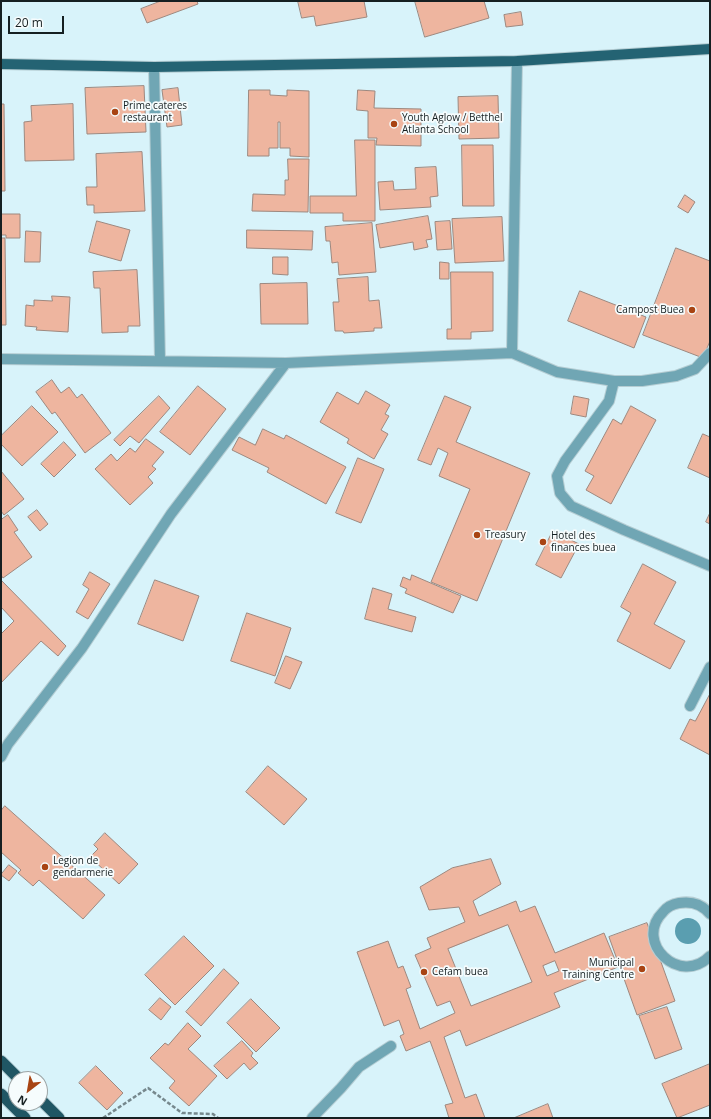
<!DOCTYPE html>
<style>
body{margin:0}
#map{position:relative;width:711px;height:1119px;overflow:hidden;background:#d8f3fa;font-family:"Open Sans",sans-serif}
canvas{display:block}
.frame{position:absolute;inset:0;border:2px solid #151f21;pointer-events:none}
.north{position:absolute;left:8px;top:1071px;width:40px;height:40px;box-sizing:border-box;background:#f6fcfd;border:1px solid #9ca4a5;border-radius:50%;rotate:211deg;font-size:11px;font-weight:700;line-height:16px;text-align:center;color:#151f21}
.north::after{content:'';display:block;margin:auto;width:14px;height:18px;background:#a84413;clip-path:polygon(50% 0,100% 100%,50% 72%,0 100%)}
.scale{position:absolute;left:8px;top:16px;width:56px;height:18px;box-sizing:border-box;border:2px solid #151f21;border-top:0;padding-left:5px;font-size:12px;line-height:14px;white-space:nowrap;color:#151f21;-webkit-text-stroke:3px #f6fcfd;paint-order:stroke}
</style>
<div id="map">
<canvas width="711" height="1119"></canvas>
<div class="frame"></div>
<div class="north">N</div>
<div class="scale">20 m</div>
</div>
<script>
const c = document.querySelector('canvas').getContext('2d');
c.lineJoin = 'round';
function fillPath(path, color) {
  c.fillStyle = color;
  c.fill(path, 'evenodd');
}
function strokePath(path, color, width, dash) {
  c.strokeStyle = color;
  c.lineWidth = width;
  c.lineCap = dash ? 'butt' : 'round';
  c.setLineDash(dash || []);
  c.stroke(path);
}
function drawText(font, color, halo, rows, align = 'center') {
  c.font = font + ' "Open Sans",sans-serif';
  c.lineWidth = 3.5;
  c.setLineDash([]);
  c.textBaseline = 'middle';
  c.strokeStyle = halo;
  c.fillStyle = color;
  for (const [text, x, y, turn = 0] of rows) {
    c.save();
    c.translate(x, y);
    c.rotate((+turn || 0) * Math.PI / 180);
    c.textAlign = isNaN(turn) ? turn : align;
    if (halo) c.strokeText(text, 0, 0);
    c.fillText(text, 0, 0);
    c.restore();
  }
}
const water = new Path2D(`
 M675 931a13 13 0 1 1 26 0a13 13 0 1 1-26 0Z`);
const building = new Path2D(`
 M161 1H197L198 4 147 23 141 9Z
 M298 1H364L367 17 316 26 314 16 302 18Z
 M415 1H484L489 18 425 37Z
 M521 12 523 25 506 27 504 15Z
 M144 86 146 132 87 134 85 88Z
 M178 88 182 125 167 127 162 90Z
 M249 90H270V95L287 96V90L309 91V157L290 156V148H280V122H278V148H269V156H248Z
 M358 90 375 91 374 108 421 109V146L376 145 377 138H368V111L357 110Z
 M498 96 499 138 459 139 458 97Z
 M1 104H4L5 191H1Z
 M73 104 74 160 25 161 24 122 32 121 31 106Z
 M355 140H375V221H343V213H310V196H356Z
 M462 145H493L494 206H463Z
 M142 152 145 211 94 213V205H87L86 187H97L96 154Z
 M288 159H309L308 212 252 211 253 194 285 195V180H288Z
 M436 167 438 196 430 197 431 207 380 210 378 182 393 181 394 190 416 189 415 168Z
 M685 195 695 202 688 213 678 207Z
 M1 214H20V238H6V235H1Z
 M428 216 432 239 426 240 428 247 414 250 413 242 380 248 376 225Z
 M502 217 504 261 455 263 452 219Z
 M97 221 130 230 121 261 89 252Z
 M450 221 452 249 437 250 435 222Z
 M372 223 376 272 339 275 338 262 332 263 330 241H326L325 227Z
 M247 230 313 231 312 250 247 248Z
 M26 231 41 232 40 262H25Z
 M1 238H5L6 325H1Z
 M676 248 710 261V341L703 358 643 335Z
 M273 257H288V275L273 274Z
 M440 262 449 263V279H440Z
 M137 270 140 326H128V332L102 333 100 288H94L93 272Z
 M451 272H493V331L471 332V339H447V329H451Z
 M368 277 369 301 379 300 382 328H374V331L344 333 343 331H335L333 302H339L337 279Z
 M307 283 308 324H261L260 284Z
 M580 291 646 317 634 348 568 321Z
 M52 296 70 297 68 332 36 330 37 327 25 326 26 305 34 306V300L52 301Z
 M52 380 61 393 69 387 77 398 82 394 111 433 85 453 55 412 52 414 36 392Z
 M198 386 226 409 190 455 160 432Z
 M366 391 390 405 385 414 389 416 381 430 388 434 374 459 347 443 349 439 320 422 337 392 358 404Z
 M159 396 170 408 139 443 130 436 120 446 114 440Z
 M445 396 471 407 456 442 530 473 477 601 431 582 470 489 439 476 448 453 438 448 431 465 418 460Z
 M574 396 589 399 586 417 571 414Z
 M32 406 58 432 22 466 1 444V436Z
 M631 406 656 420 611 504 586 490 594 476 585 471 613 419 621 424Z
 M263 429 284 439 286 435 346 467 326 504 267 472 269 468 232 450 239 437 255 445Z
 M703 434 710 437V478L688 468Z
 M146 439 164 452 152 466 156 469 148 477 153 483 130 505 95 469 111 454 117 461 130 448 135 452Z
 M64 442 76 455 54 477 41 464Z
 M358 458 384 469 361 523 336 513Z
 M1 471 24 499 4 515 1 511Z
 M37 510 48 524 40 531 28 517Z
 M710 513V524L706 522Z
 M8 515 18 530 14 532 32 557 3 578 1 575V520Z
 M553 531 579 544 561 578 536 565Z
 M643 564 676 582 654 624 685 641 670 669 617 641 631 613 621 607Z
 M90 572 110 584 88 619 76 612 89 589 83 585Z
 M412 575 461 596 453 613 405 593 407 589 400 586 403 577 410 580Z
 M1 580 66 646 58 656 41 641 1 683V634L14 621 1 607Z
 M155 580 199 596 183 641 138 624Z
 M373 588 392 594 388 609 416 617 412 632 365 619Z
 M247 613 291 628 275 676 231 661Z
 M286 656 302 662 290 689 275 683Z
 M710 694V755L680 739 690 719 695 721Z
 M268 766 307 799 284 825 246 792Z
 M5 806 105 895 83 919 39 880 33 886 18 873 21 870 1 852V811Z
 M105 833 138 864 119 884 90 857 98 849 94 845Z
 M491 859 501 884 473 901 479 916 516 901 520 912 535 906 555 953 604 933 618 967 554 993 560 1007 466 1046 460 1030 444 1037 465 1098 476 1094 485 1118H449L445 1105 453 1103 430 1041 406 1051 400 1036 404 1034 399 1020 384 1026 357 952 388 941 398 968 403 966 411 987 406 989 420 1029 455 1013 450 1001 437 1006 415 955 431 948 427 938 465 922 459 907 429 910 420 887 452 868ZM508 925 532 982 471 1006 448 949ZM555 961 559 971 547 976 543 966Z
 M9 865 17 871 9 881 1 875Z
 M647 923 675 1001 637 1015 609 937Z
 M184 936 214 966 175 1005 145 975Z
 M224 969 239 983 201 1026 186 1012Z
 M160 998 171 1007 161 1020 149 1010Z
 M251 999 280 1028 256 1052 227 1023Z
 M667 1007 682 1049 655 1059 639 1016Z
 M188 1023 201 1036 188 1049 217 1076 189 1106 169 1088 175 1081 150 1058 165 1043 168 1045Z
 M242 1041 253 1053 251 1056 258 1063 250 1070 244 1063 227 1079 214 1066Z
 M710 1064V1105L677 1118 662 1084Z
 M96 1066 123 1093 107 1110 79 1083Z
 M548 1104 553 1118H514Z`);
const path = new Path2D(`
 M103 1118 148 1088 182 1113 213 1114 218 1118`);
const minor = new Path2D(`
 M154 67 160 361
 M512 353 557 372 614 381H642L676 376 695 369 710 353
 M1 359 286 363 512 353 517 61
 M614 381 609 401 565 461 557 476 560 493 571 506 624 530 710 566
 M690 706 710 667
 M1 757 8 744 82 648 171 514 286 363
 M710 914C702 904 691 901 679 903 673 904 667 907 663 912 633 942 680 987 710 956
 M312 1118 341 1088 359 1067 391 1046`);
const primary = new Path2D(`
 M1 64 154 67 517 61 710 49`);
const trunk = new Path2D(`
 M1 1061 19 1079
 M1 1094 25 1118
 M40 1099 59 1118`);
const markers = [
 [115,112,4,"#a84413"],
 [394,124,4,"#a84413"],
 [692,310,4,"#a84413"],
 [477,535,4,"#a84413"],
 [543,542,4,"#a84413"],
 [45,867,4,"#a84413"],
 [642,969,4,"#a84413"],
 [424,972,4,"#a84413"]
];
const poiNames = [
 ["Prime cateres",123,106],
 ["restaurant",123,118],
 ["Youth Aglow / Betthel",402,118],
 ["Atlanta School",402,130],
 ["Campost Buea",684,310,"right"],
 ["Treasury",485,535],
 ["Hotel des",551,536],
 ["finances buea",551,548],
 ["Legion de",53,861],
 ["gendarmerie",53,873],
 ["Municipal",634,963,"right"],
 ["Training Centre",634,975,"right"],
 ["Cefam buea",432,972]
];
fillPath(water, '#5a9eb0');
fillPath(building, '#eeb59f');
strokePath(building, '#9d887f', 1);
strokePath(minor, '#b5cdd3', 12);
strokePath(primary, '#b5cdd3', 12);
strokePath(trunk, '#b5cdd3', 13);
strokePath(path, '#76888d', 2.5, [4, 2]);
strokePath(minor, '#70a6b4', 10);
strokePath(primary, '#246373', 10);
strokePath(trunk, '#205664', 11);
for (const [x, y, r, color] of markers) {
  const dot = new Path2D();
  dot.arc(x, y, r, 0, 2 * Math.PI);
  c.fillStyle = color;
  c.fill(dot);
  strokePath(dot, '#f6fcfd', 1.5);
}
drawText('10px', '#151f21', '#f6fcfd', poiNames, 'left');
</script>
